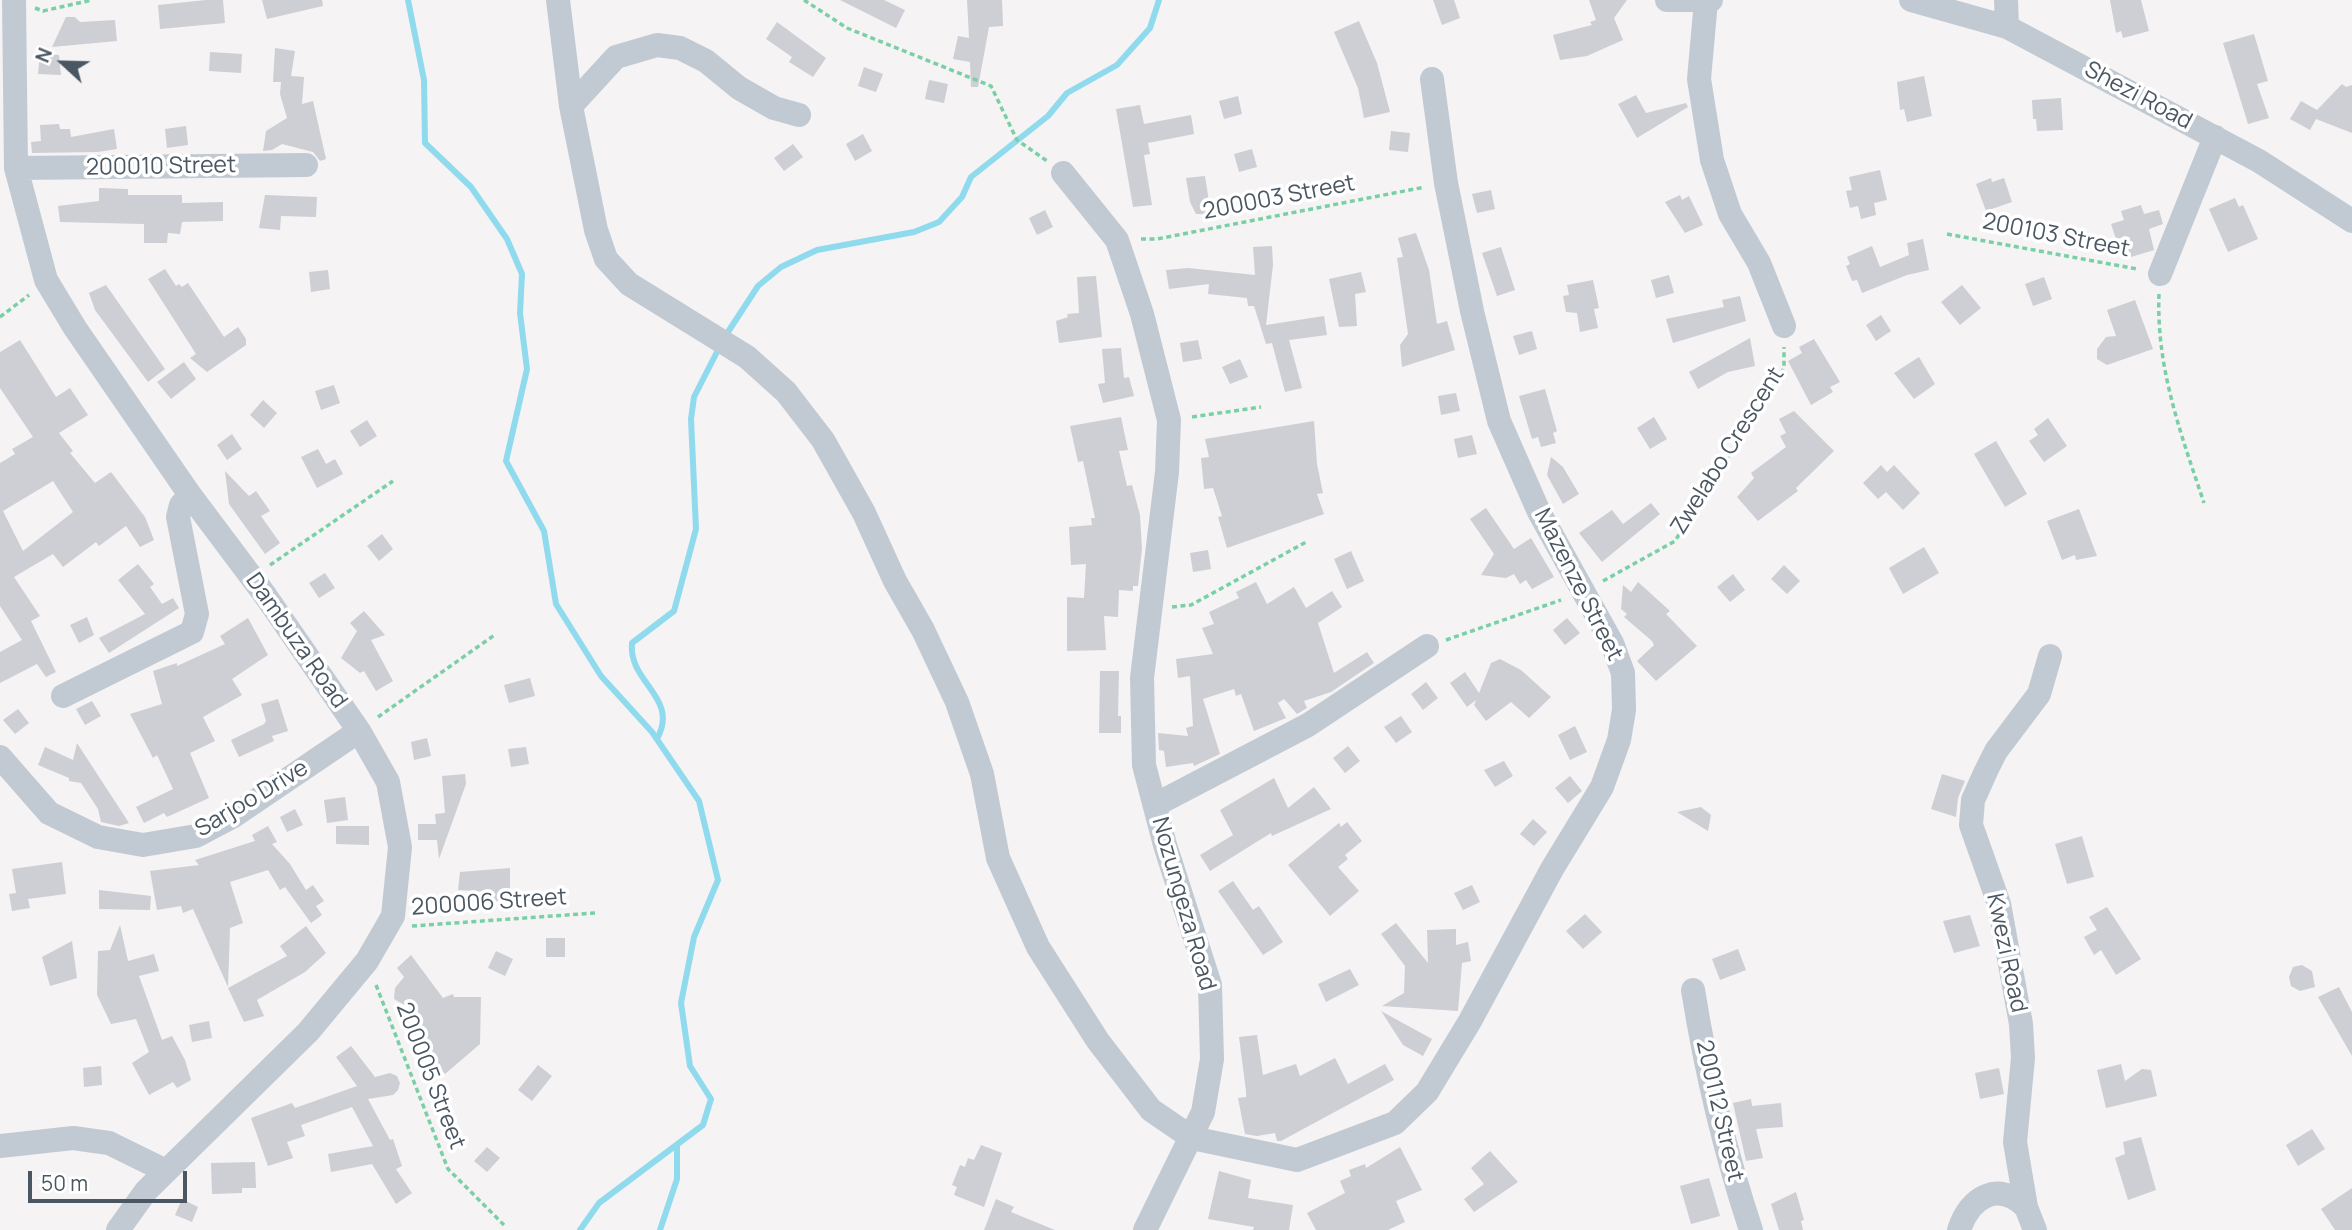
<!DOCTYPE html>
<style>
body{margin:0}
#map{position:relative;width:2352px;height:1230px;overflow:hidden;background:#f5f3f3;font-family:Manrope,sans-serif}
canvas{display:block}
.north{position:absolute;left:28px;top:28px;width:70px;height:70px;-webkit-text-stroke:5px #fff;paint-order:stroke;rotate:292deg;font-size:19px;font-weight:700;line-height:28px;text-align:center;color:#4a5661}
.north::after{content:'';display:block;margin:auto;width:24px;height:32px;background:#4a5661;clip-path:polygon(50% 0,100% 100%,50% 72%,0 100%)}
.scale{position:absolute;left:28px;top:1171px;width:159px;height:32px;box-sizing:border-box;border:4px solid #4a5661;border-top:0;padding-left:9px;font-size:21px;line-height:24px;white-space:nowrap;color:#4a5661;-webkit-text-stroke:5px #fff;paint-order:stroke}
</style>
<div id="map">
<canvas width="2352" height="1230"></canvas>
<div class="north">N</div>
<div class="scale">50 m</div>
</div>
<script>
const c = document.querySelector('canvas').getContext('2d');
c.lineJoin = 'round';
function strokePath(path, color, width, dash) {
  c.strokeStyle = color;
  c.lineWidth = width;
  c.lineCap = dash ? 'butt' : 'round';
  c.setLineDash(dash || []);
  c.stroke(path);
}
function fillPath(path, color) {
  c.fillStyle = color;
  c.fill(path, 'evenodd');
}
function drawText(font, color, halo, rows, align = 'center') {
  c.font = font + ' Manrope,sans-serif';
  c.lineWidth = 7;
  c.setLineDash([]);
  c.textBaseline = 'middle';
  c.strokeStyle = halo;
  c.fillStyle = color;
  for (const [text, x, y, turn = 0] of rows) {
    c.save();
    c.translate(x, y);
    c.rotate((+turn || 0) * Math.PI / 180);
    c.textAlign = isNaN(turn) ? turn : align;
    if (halo) c.strokeText(text, 0, 0);
    c.fillText(text, 0, 0);
    c.restore();
  }
}
const stream = new Path2D(`
 M408 0 424 80 425 143 471 187 507 239 522 274 520 313 527 369 506 461 544 531 556 604 601 676 652 732 699 801 718 880 694 937 681 1003 690 1066 711 1099 703 1125 599 1203 580 1230
 M724 338 758 286 781 267 817 250 914 232 939 222 962 197 971 177 1048 116 1067 93 1117 65 1150 28 1159 0
 M657 739C680 697 628 683 632 643L674 611 696 529 691 419 694 397 719 348
 M660 1230 677 1179V1145`);
const building = new Path2D(`
 M206 0H223L225 23 160 29 158 5Z
 M262 0H322L323 6 267 19Z
 M840 0H884L905 10 896 28Z
 M967 0H1002L1003 26 989 27 978 87H971L970 62 953 59 958 36 969 38Z
 M1433 0H1454L1460 18 1442 25Z
 M1589 0H1627L1614 18 1623 40 1587 56 1560 60 1553 35 1592 25 1590 22 1596 20Z
 M2110 0H2141L2149 31 2123 38 2121 31 2116 33Z
 M66 17H75L80 22 115 20 117 41 52 47Z
 M1359 21 1377 63 1390 112 1364 118 1358 88 1334 32Z
 M777 22 826 58 813 77 789 62 792 57 766 39Z
 M2254 34 2268 81 2257 84 2269 118 2248 124 2223 43Z
 M275 48 295 51 291 76 304 77 302 104 313 101 326 159 320 161 313 152 282 144 272 150 263 151 266 131 287 118 280 94 281 82H273Z
 M210 52 242 54 241 73 209 71Z
 M40 53 59 55 61 75 38 74Z
 M864 67 883 74 876 92 858 86Z
 M1924 76 1932 116 1907 122 1904 109 1900 110 1897 82Z
 M929 80 948 84 944 103 925 99Z
 M2342 84 2346 87 2352 85V133L2316 119 2310 130 2290 119 2301 101 2317 110Z
 M1636 95 1646 113 1686 103 1688 107 1637 138 1618 104Z
 M1238 96 1242 114 1224 119 1219 101Z
 M2061 98 2063 130 2037 131 2036 119H2033L2032 100Z
 M1140 105 1144 124 1191 115 1194 134 1148 143 1150 154 1144 155 1152 205 1133 207 1116 109Z
 M59 124 60 129H70L71 137 114 129 117 149 98 152 32 153 31 142 41 141 40 125Z
 M186 126 188 145 167 148 165 129Z
 M1391 131 1410 133 1408 152 1389 150Z
 M863 134 872 151 855 161 846 144Z
 M793 144 803 157 784 171 774 158Z
 M1252 149 1257 167 1239 172 1234 154Z
 M1880 170 1887 200 1874 203 1876 215 1861 219 1858 206 1850 208 1846 191 1852 190 1849 177Z
 M1205 176 1210 208 1206 214H1196L1190 202 1186 178Z
 M1991 178 1992 182 2004 178 2012 202 1986 211 1976 184Z
 M99 188 128 189V195H182V203L223 202V221L182 222 180 234 168 233 167 243H144V224L60 222 58 206 99 201Z
 M1491 190 1495 209 1477 213 1472 194Z
 M265 195 317 197 316 217 281 216 280 230 259 228Z
 M1680 195 1682 200 1689 196 1703 225 1685 233 1665 202Z
 M2235 198 2239 207 2243 205 2258 239 2228 252 2209 209Z
 M2141 205 2144 214 2159 210 2163 224 2149 229 2154 250 2131 257 2124 237 2116 239 2111 224 2124 220 2121 211Z
 M1045 210 1053 227 1037 235 1029 218Z
 M1416 233 1429 270 1437 324 1447 321 1455 350 1402 367 1400 345 1408 334 1397 258 1403 257 1398 238Z
 M1923 239 1929 270 1907 275 1862 293 1857 280 1852 281 1846 266 1850 264 1847 257 1872 246 1880 267 1909 255 1907 243Z
 M1272 246 1273 265 1266 325 1324 316 1327 335 1289 340 1302 388 1285 392 1272 343 1266 344 1254 306H1248L1247 298 1208 294 1209 284 1169 289 1166 270 1188 268 1255 275 1253 247Z
 M1501 247 1515 290 1497 296 1482 253Z
 M165 269 176 286 179 284 182 287 188 283 224 337 238 327 246 339V345L207 372 190 358 196 354 148 279Z
 M328 270 330 289 311 292 309 272Z
 M1361 272 1366 292 1355 294 1357 326 1339 327 1329 279Z
 M1669 275 1674 293 1656 298 1651 280Z
 M1096 276 1102 337 1059 343 1056 321 1068 317 1067 314 1079 313 1077 277Z
 M2044 277 2052 299 2033 306 2025 284Z
 M1593 280 1599 308 1594 309 1598 328 1580 332 1577 313 1566 312 1563 296 1569 295 1567 285Z
 M106 285 165 369 148 382 95 310 89 293Z
 M1962 285 1981 308 1960 325 1941 302Z
 M1740 296 1746 321 1673 343 1666 319 1724 307 1722 300Z
 M2135 300 2153 349 2107 365 2097 359V349L2106 337 2116 336 2107 310Z
 M1881 315 1891 331 1876 341 1866 325Z
 M1532 331 1537 349 1519 355 1513 336Z
 M1750 338 1755 366 1728 372 1698 389 1689 372Z
 M1814 339 1840 382 1830 387 1833 392 1811 405 1788 361 1802 353 1799 347Z
 M20 340 56 397 70 388 88 415 59 433 73 451 70 453 95 483 111 472 145 517 154 540 140 547 126 526 99 546 96 542 63 567 53 554 14 577 40 616 31 621 56 672 46 677 37 664 0 683V652L22 640 0 606V463L15 454 12 449 33 437 0 388V352ZM53 481 73 512 23 551 3 511Z
 M1198 340 1202 359 1183 362 1180 343Z
 M1121 348 1124 378 1129 377 1134 396 1103 403 1098 384 1105 383 1102 349Z
 M1919 357 1935 384 1914 399 1894 373Z
 M1240 359 1248 377 1230 384 1222 367Z
 M184 362 196 379 171 399 157 382Z
 M334 385 340 403 321 410 315 391Z
 M1545 389 1557 431 1553 433 1556 443 1541 447 1538 437 1532 439 1519 396Z
 M1456 393 1460 411 1441 415 1438 396Z
 M263 400 277 413 264 428 250 415Z
 M1794 411 1834 451 1796 488 1798 491 1758 521 1737 497 1754 478 1751 473 1786 447 1780 436 1786 433 1779 419Z
 M1121 417 1128 450 1119 451 1127 486 1132 485 1140 515 1142 549 1138 586H1133V591L1119 590 1118 617 1104 616 1106 650 1067 651V597L1084 598 1086 564 1071 565 1069 527 1092 525 1091 518H1095L1083 461 1078 462 1070 426Z
 M1654 417 1667 439 1650 449 1637 428Z
 M2048 418 2067 446 2044 462 2029 441 2038 435 2034 429Z
 M367 420 377 436 360 447 350 431Z
 M1314 421 1317 464 1323 493 1317 494 1324 514 1227 548 1218 517 1222 516 1213 488 1204 489 1201 458 1209 457 1205 439Z
 M232 434 242 449 227 460 217 445Z
 M1472 435 1477 454 1458 458 1454 439Z
 M1996 441 2027 494 2005 507 1974 454Z
 M318 449 326 464 335 459 343 474 317 488 301 457Z
 M1551 457 1563 467 1579 494 1563 504 1547 475Z
 M1881 465 1887 472 1894 465 1920 493 1903 510 1886 492 1878 499 1863 483Z
 M225 471 249 496 256 491 270 511 261 516 280 543 265 554 229 504Z
 M1651 503 1660 514 1602 562 1579 533 1612 510 1623 524Z
 M1486 508 1514 549 1531 538 1554 577 1532 589 1526 580 1520 584 1514 574 1506 578 1481 575 1494 554 1470 519Z
 M2079 509 2097 556 2076 560 2075 555 2062 560 2047 521Z
 M382 534 393 549 379 561 367 546Z
 M1924 547 1939 573 1903 594 1889 568Z
 M1208 550 1211 569 1193 572 1190 553Z
 M1351 551 1364 581 1347 589 1334 559Z
 M138 564 154 584 150 587 162 604 173 598 179 608 109 653 99 638 145 614 118 580Z
 M1784 565 1800 581 1787 594 1771 579Z
 M325 573 335 588 319 598 309 583Z
 M1733 574 1745 590 1730 602 1717 587Z
 M1256 582 1267 604 1294 587 1306 608 1332 591 1342 607 1318 623 1334 673 1367 652 1374 663 1331 692 1304 701 1307 708 1297 714 1284 699 1278 703 1286 718 1254 731 1241 694 1236 696 1234 689 1203 699 1220 754 1194 766 1193 763 1166 767 1164 751 1159 750 1158 733 1188 736 1186 728 1193 726 1190 676 1178 678 1176 659 1213 654 1202 628 1214 624 1209 612 1239 598 1236 592Z
 M1638 582 1670 611 1666 614 1697 646 1656 681 1637 661 1654 645 1652 641 1624 617 1627 614 1621 609 1623 585 1631 592Z
 M364 611 385 635 371 640 393 681 376 691 364 671 360 673 341 658 357 631 350 623Z
 M87 617 94 635 79 643 70 625Z
 M248 618 268 655 232 679 242 695 203 717 215 741 190 753 209 798 167 817 164 813 144 823 136 807 173 789 157 755 153 758 130 714 162 704 153 671 177 663V666L225 644 220 636Z
 M1567 618 1580 633 1565 645 1553 630Z
 M1500 659 1521 670 1551 697 1529 718 1511 702 1486 721 1474 705 1476 700 1467 707 1450 683 1465 672 1479 693 1491 663Z
 M1100 671H1119L1118 716H1121V733H1099Z
 M530 678 535 696 509 703 504 685Z
 M1426 682 1438 698 1423 710 1411 694Z
 M278 699 288 731 272 736 274 741 239 757 231 740 264 724 266 721 261 704Z
 M92 701 101 716 85 725 76 709Z
 M18 709 29 723 15 734 3 720Z
 M1401 716 1412 732 1396 743 1384 727Z
 M1575 726 1587 752 1570 760 1558 735Z
 M427 738 431 756 414 760 411 742Z
 M77 743 129 823 119 826 101 822 98 809 81 783 69 781V778L38 765 45 747 73 760Z
 M1348 746 1360 761 1345 773 1333 758Z
 M526 747 529 764 511 767 508 749Z
 M1504 761 1513 776 1495 787 1484 770Z
 M465 774 466 784 439 859 437 840H418V824H436L435 814 445 813 442 776Z
 M1942 774 1965 781 1958 798 1956 817 1931 809Z
 M1570 776 1582 791 1568 803 1555 788Z
 M1274 778 1288 808 1314 787 1331 809 1272 836 1271 833 1210 871 1200 855 1233 835 1220 810Z
 M345 797 348 820 327 823 324 800Z
 M1701 807 1711 815 1708 831 1677 812Z
 M295 809 303 825 287 832 280 817Z
 M1533 819 1547 832 1534 846 1520 834Z
 M1347 822 1362 841 1345 855 1348 859 1338 867 1359 891 1330 916 1288 865 1339 823 1341 827Z
 M268 826 277 842 272 844 290 864 306 890 313 885 324 901 316 906 322 915 311 923 285 887 280 890 268 870 230 882 243 923 230 928 228 987 193 909 183 913 181 906 157 910 150 871 199 865 195 860 255 841 252 835Z
 M336 826H369V845L336 844Z
 M2082 836 2094 877 2067 884 2055 844Z
 M62 862 66 894 28 899 30 908 12 911 9 894 16 893 12 869Z
 M510 868V901H490V892L458 890 460 872Z
 M1233 881 1253 910 1259 906 1283 942 1263 955 1218 891Z
 M1472 885 1480 902 1463 910 1454 893Z
 M99 890 151 896 150 910 99 909Z
 M2107 907 2141 959 2116 975 2101 950 2094 955 2084 937 2097 930 2089 917Z
 M1585 914 1602 932 1583 949 1566 931Z
 M1970 915 1980 946 1954 953 1943 921Z
 M1396 923 1428 963 1427 930 1456 929V945L1468 942 1471 961 1462 963 1458 1011 1382 1006 1404 993 1405 966 1381 934Z
 M120 925 128 961 154 954 159 971 139 976 162 1040 172 1036 185 1060 191 1080 177 1088 173 1082 149 1095 132 1063 149 1052 136 1019 111 1024 97 995 98 951 110 950Z
 M306 926 326 953 305 972 257 1000 264 1016 244 1022 228 988 287 956 280 946Z
 M546 938H565V957H546Z
 M72 941 77 978 50 986 42 957Z
 M1738 949 1746 970 1720 980 1712 959Z
 M496 951 513 959 505 976 488 968Z
 M411 955 443 998 453 994 454 997H481L480 1044 445 1074 424 1049 408 1007 394 999 395 988 404 977 397 968Z
 M2302 965 2312 971 2315 987 2300 991 2291 986 2289 977 2293 967Z
 M1350 969 1359 985 1326 1002 1318 984Z
 M2339 987 2352 1012V1056L2318 997Z
 M1381 1011 1432 1039 1423 1056 1403 1045Z
 M209 1021 212 1038 192 1042 189 1025Z
 M1257 1035 1263 1075 1296 1064 1300 1076 1335 1058 1348 1084 1385 1064 1394 1080 1281 1141H1277L1275 1133 1257 1136 1245 1134 1238 1098 1246 1097V1091L1239 1037Z
 M351 1046 375 1077 390 1073 397 1076 400 1083 398 1090 393 1095 368 1099 390 1140 393 1139 402 1166 396 1169 412 1193 396 1204 372 1164 331 1172 328 1154 373 1146 352 1107 301 1125 305 1136 287 1142 293 1158 268 1166 251 1118 292 1103 295 1108 357 1086 336 1057Z
 M2121 1064 2125 1081 2142 1069 2151 1070 2157 1096 2106 1108 2097 1070Z
 M538 1065 552 1076 532 1101 518 1090Z
 M101 1066 102 1085 84 1087 83 1068Z
 M1999 1068 2004 1094 1980 1099 1975 1073Z
 M1751 1099 1752 1106 1781 1103 1783 1127 1756 1129 1763 1158 1746 1161 1733 1103Z
 M2312 1129 2325 1149 2298 1166 2286 1145Z
 M2141 1137 2156 1190 2128 1200 2115 1158 2125 1154 2123 1142Z
 M981 1145 1002 1153 984 1207 954 1195 957 1187 952 1185 960 1165 965 1167 968 1158 974 1160Z
 M487 1147 500 1158 487 1172 474 1161Z
 M1400 1147 1422 1190 1396 1201 1405 1222 1388 1230H1316L1307 1213 1345 1193 1340 1181 1351 1176 1349 1170 1365 1164 1366 1168Z
 M1490 1151 1518 1182 1474 1212 1464 1199 1484 1184 1471 1168Z
 M255 1162 256 1188H242V1193L212 1194 211 1163Z
 M1219 1171 1251 1180 1248 1198 1293 1205 1289 1230H1253L1254 1227 1208 1219Z
 M1709 1178 1720 1216 1691 1224 1680 1186Z
 M2352 1188V1230H2335L2321 1209Z
 M1796 1192 1804 1220 1801 1221 1803 1230H1779L1771 1204Z
 M182 1199 198 1207 192 1222 175 1215Z
 M996 1199 1014 1207 1011 1212 1055 1230H984Z`);
const path = new Path2D(`
 M804 0 847 28 991 86 1017 140 1047 161
 M35 8 43 11 92 0
 M1947 234 2137 269
 M1141 239H1157L1425 187
 M2159 294C2156 368 2181 434 2204 503
 M0 317 29 295
 M1192 417 1261 407
 M270 565 393 481
 M1603 581 1675 541 1784 368V347
 M1172 607 1191 605 1308 541
 M1446 640 1561 600
 M378 717 496 634
 M412 926 595 913
 M376 985 448 1169 504 1225`);
const street = new Path2D(`
 M14 0 16 168 46 280 75 328 190 495 265 595 359 731 388 782 400 847 393 916 367 961 308 1032 146 1191 118 1230
 M558 0 571 106 596 230 606 259 629 284 747 357 786 392 823 440 864 513 895 581 923 630 957 702 982 774 998 858 1038 947 1098 1041 1151 1110 1192 1138 1297 1160 1395 1123 1427 1092 1470 1021 1552 869 1602 787 1619 740 1624 710 1623 673 1612 643 1539 512 1499 421 1472 311 1446 183 1432 79
 M1667 0H1711
 M1911 0 2007 27 2259 161 2352 221
 M2006 0 2007 27
 M1706 1 1699 79 1712 160 1730 214 1759 263 1784 326
 M571 106 616 57 657 45 680 48 706 61 739 88 774 108 799 115
 M16 168 306 165
 M1063 173 1117 240 1142 314 1169 420 1167 472 1142 678 1144 765 1165 845 1210 985 1212 1059 1203 1112 1145 1230
 M2160 274 2215 137
 M63 696 192 632 197 614 178 517 181 505 190 495
 M0 757 49 813 98 837 143 845 196 836 232 817 359 731
 M1155 805 1308 725 1427 646
 M1693 990C1706 1071 1725 1152 1751 1230
 M0 1146 73 1138 109 1143 166 1171
 M1959 1230C1970 1197 1998 1180 2026 1207
 M2035 1230 2026 1207 2015 1142 2023 1058 2021 1024 1999 904 1971 825 1973 800 1986 771 1996 751 2039 694 2050 656`);
const streetNames = [
 ["Shezi Road",2138,96,28],
 ["200010 Street",161,167,-1],
 ["200003 Street",1279,198,-11],
 ["200103 Street",2056,236,11],
 ["Zwelabo Crescent",1728,451,-58],
 ["Mazenze Street",1578,585,63],
 ["Dambuza Road",296,641,55],
 ["Sarjoo Drive",252,799,-31],
 ["200006 Street",489,903,-4],
 ["Nozungeza Road",1183,904,74],
 ["Kwezi Road",2006,953,78],
 ["200005 Street",430,1076,69],
 ["200112 Street",1719,1111,77]
];
strokePath(stream, '#90daee', 6);
fillPath(building, '#cdcfd5');
strokePath(path, '#7ad0a6', 3.5, [5, 3.5]);
strokePath(street, '#c1cad2', 24);
drawText('23px', '#4a5661', '#fff', streetNames);
</script>
